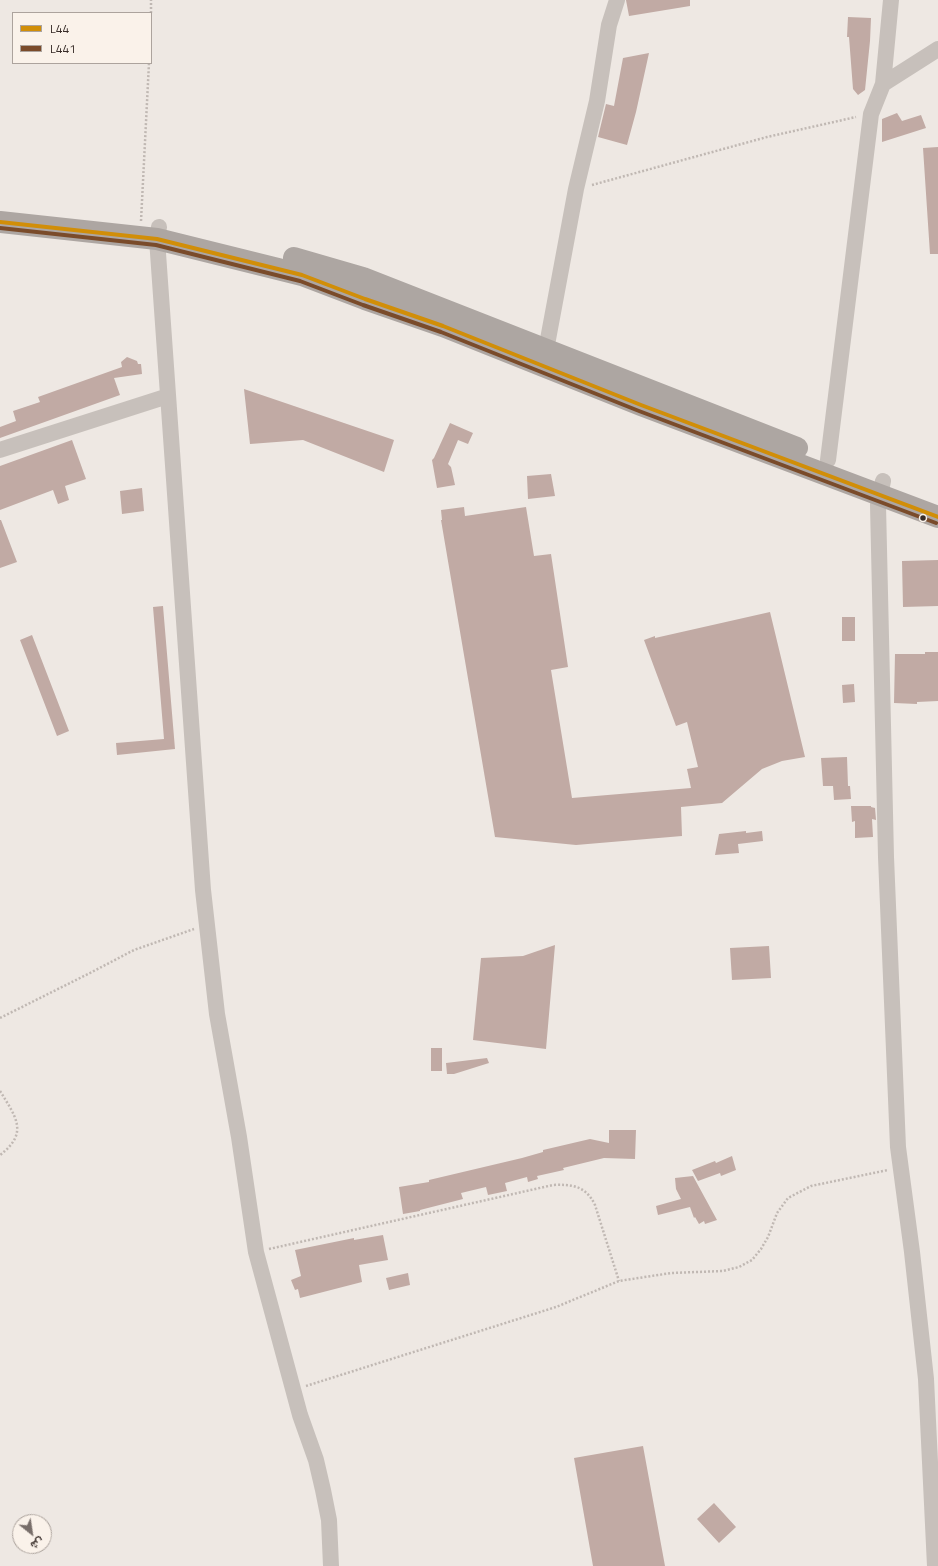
<!DOCTYPE html>
<meta charset="utf-8">
<style>
body{margin:0}
#map{position:relative;width:938px;height:1566px;overflow:hidden;background:#eee8e3;font-family:"Titillium Web",Vazirmatn,sans-serif}
canvas{display:block}
.legend{position:absolute;left:12px;top:12px;width:140px;height:52px;box-sizing:border-box;background:#faf2ea;border:1px solid #aca39d;margin:0;padding:5px 7px;list-style:none;font-size:12px;color:#382d29}
.legend li{display:flex;align-items:center;gap:8px;height:20px}
.legend b{width:20px;border:1px solid #aca39d}
.north{position:absolute;left:12px;top:1514px;width:40px;height:40px;box-sizing:border-box;background:#faf2ea;border:1px solid #aca39d;border-radius:50%;rotate:150deg;font-size:11px;font-weight:700;line-height:16px;text-align:center;color:#382d29}
.north::after{content:'';display:block;margin:auto;width:14px;height:18px;background:#786e6a;clip-path:polygon(50% 0,100% 100%,50% 72%,0 100%)}
</style>
<div id="map">
<canvas width="938" height="1566"></canvas>
<ul class="legend">
<li><b style="height:5px;background:#d18e08"></b>L44</li>
<li><b style="height:5px;background:#7a4b2a"></b>L441</li>
</ul>
<div class="north">ش</div>
</div>
<script>
const c = document.querySelector('canvas').getContext('2d');
c.lineJoin = 'round';
function fillPath(path, color) {
  c.fillStyle = color;
  c.fill(path, 'evenodd');
}
function strokePath(path, color, width, dash) {
  c.strokeStyle = color;
  c.lineWidth = width;
  c.lineCap = dash ? 'butt' : 'round';
  c.setLineDash(dash || []);
  c.stroke(path);
}
const building = new Path2D(`
 M626 0H690V6L629 16Z
 M848 17 871 18 870 41 865 90 858 95 853 89 849 37H847Z
 M649 53 636 112 627 145 598 137 606 104 614 106 623 58Z
 M897 113 902 121 921 115 926 128 882 142V119Z
 M938 147V254H930L923 148Z
 M127 357 137 361 138 364H141L142 374 114 378 120 395 0 438V427L16 421 13 411 40 402 38 397 122 367 121 362Z
 M244 389 394 440 384 472 303 440 250 444Z
 M450 423 473 433 468 444 458 440 448 464 451 467 455 485 437 488 432 460 434 458Z
 M72 440 86 479 65 486 69 500 58 504 53 490 0 510V466Z
 M551 474 555 496 528 499 527 476Z
 M142 488 144 511 122 514 120 491Z
 M464 507 465 516 526 507 534 556 551 554 568 667 551 670 572 798 691 788 687 769 698 767 687 722 676 726 644 640 655 636V638L770 612 805 757 782 761 762 769 722 803 681 807 682 836 576 845 495 837 441 520H442L441 510Z
 M0 520H1L17 562 0 568Z
 M938 560V606L903 607 902 561Z
 M163 606 175 749 117 755 116 743 164 739 153 607Z
 M842 617H855V641H842Z
 M32 635 69 731 57 736 20 640Z
 M925 652H938V701L917 702V704L894 703 895 654H925Z
 M854 684 855 702 843 703 842 685Z
 M847 757 848 786H850L851 799 834 800 833 786H823L821 758Z
 M851 806H871V807L875 808 876 820 872 819 873 837 855 838V821L852 822Z
 M746 831V833L762 831 763 841 738 844 739 853 715 855 719 834Z
 M555 945 546 1049 473 1040 481 958 523 956Z
 M769 946 771 978 732 980 730 948Z
 M431 1048H442V1071H431Z
 M487 1058 489 1063 454 1074H447L446 1063Z
 M609 1130H636L635 1159 604 1158 563 1168 564 1170 537 1176 538 1179 528 1182 527 1177 505 1183 507 1191 488 1195 486 1187 461 1193 463 1199 420 1210V1211L403 1214 399 1187 429 1182V1180L522 1158 543 1152V1150L590 1139 609 1143Z
 M732 1156 736 1170 721 1176 720 1173 698 1181 692 1170 715 1161 716 1163Z
 M693 1176 717 1220 705 1224 704 1221 699 1224 695 1217 694 1218 690 1207 658 1215 656 1206 681 1199 676 1189 675 1178Z
 M383 1235 388 1260 359 1265 362 1282 300 1298 298 1289 295 1290 291 1280 301 1276 295 1250 354 1238V1240Z
 M408 1273 410 1285 389 1290 386 1278Z
 M643 1446 665 1566H593L574 1458Z
 M714 1503 736 1527 719 1543 697 1519Z`);
const path = new Path2D(`
 M151 13V0
 M592 185 767 137 856 117
 M141 221 149 63
 M0 1018 90 973 134 950 194 929
 M0 1091C16 1117 29 1133 0 1155
 M269 1249 553 1185C572 1184 586 1186 595 1205L619 1281
 M306 1386 556 1307 619 1281 671 1273 723 1271 739 1267 752 1260 761 1249 768 1237 777 1213 788 1198 811 1186 888 1170`);
const minor = new Path2D(`
 M883 84 938 49
 M159 227 157 239 203 890 217 1014 239 1137 256 1252 300 1415 316 1460 323 1490 329 1520 331 1566
 M546 350 576 189 597 101 609 25 617 0
 M0 450 168 396
 M828 460 871 114 883 84 891 0
 M883 481 878 505 886 857 898 1147 912 1252 926 1379 935 1566`);
const highway = new Path2D(`
 M0 222 157 239 302 275 365 299 443 326 641 405 938 517
 M294 258 363 278 797 448`);
const bus1 = new Path2D(`
 M0 222 157 239 302 275 365 299 443 326 641 405 938 517`);
const bus2 = new Path2D(`
 M0 228 156 245 300 281 363 305 441 332 639 411 936 523`);
const markers = [
 [923,518,3.5,"#382d29"]
];
fillPath(building, '#c1aaa4');
strokePath(path, '#c0b8b3', 2.5, [2, 2]);
strokePath(minor, '#c7c0bb', 16);
strokePath(highway, '#ada6a2', 22);
strokePath(bus1, '#d18e08', 4);
strokePath(bus2, '#7a4b2a', 4);
for (const [x, y, r, color] of markers) {
  const dot = new Path2D();
  dot.arc(x, y, r, 0, 2 * Math.PI);
  c.fillStyle = color;
  c.fill(dot);
  strokePath(dot, '#faf2ea', 1.5);
}
</script>
